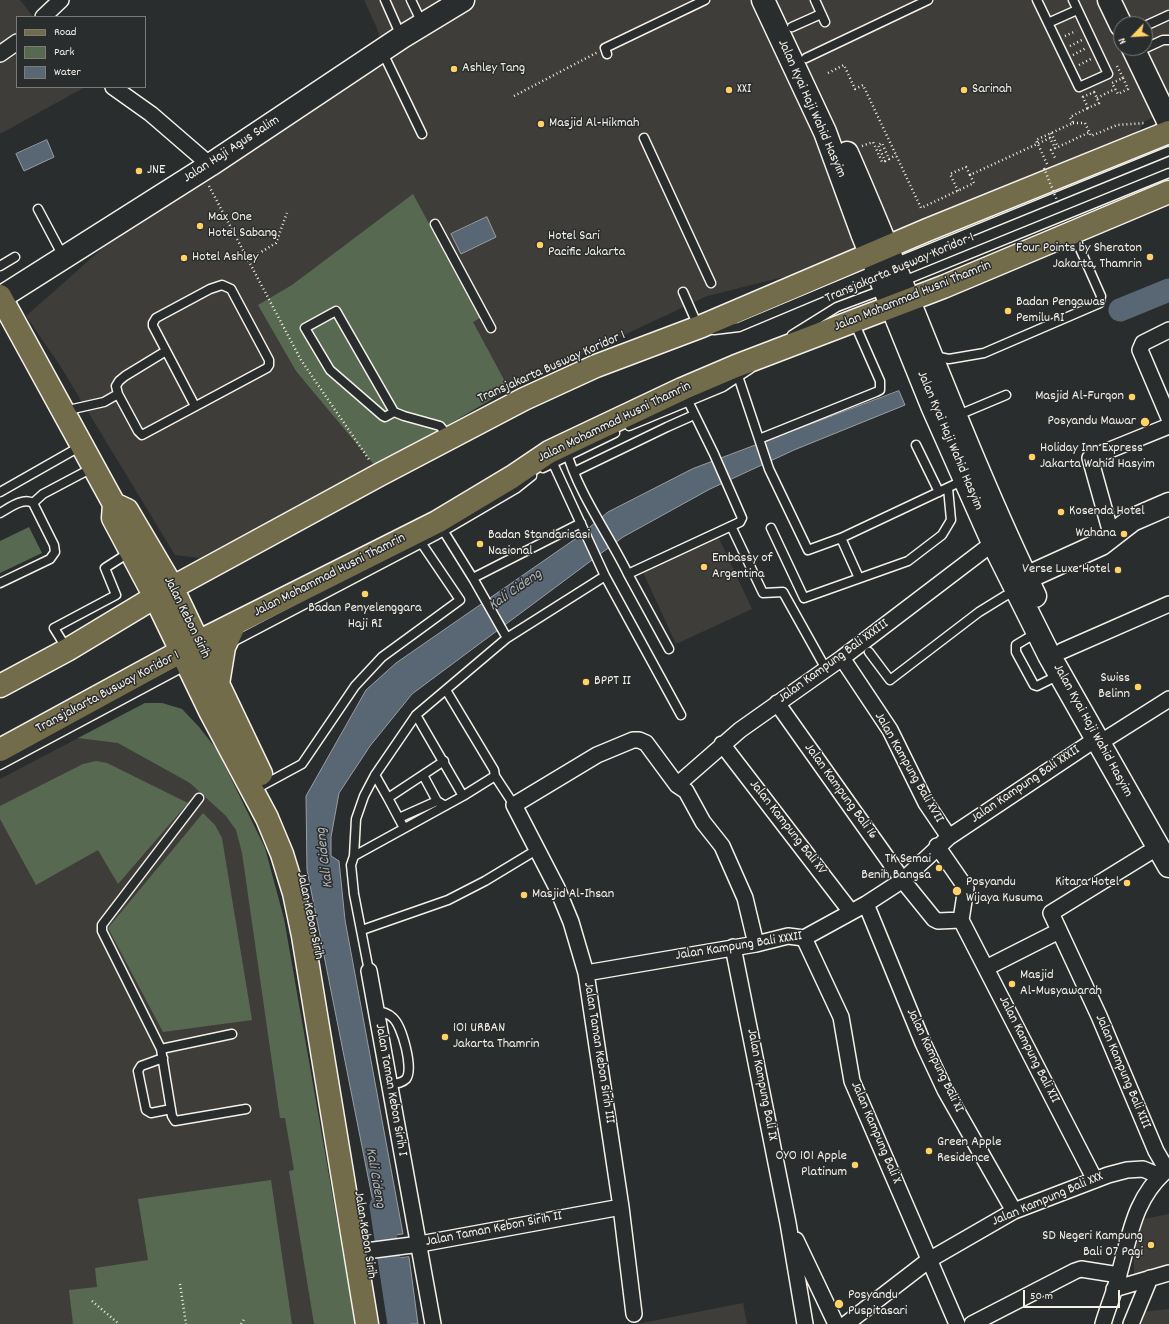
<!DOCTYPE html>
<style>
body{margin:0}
#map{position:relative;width:1169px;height:1324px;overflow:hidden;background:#2a2d2e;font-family:Dekko,sans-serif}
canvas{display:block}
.legend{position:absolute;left:16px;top:16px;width:130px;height:72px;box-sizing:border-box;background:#2a2d2e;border:1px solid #7b7b78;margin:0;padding:5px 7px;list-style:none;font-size:12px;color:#f4f1e8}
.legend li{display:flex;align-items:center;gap:8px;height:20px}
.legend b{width:20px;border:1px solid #7b7b78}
.north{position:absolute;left:1113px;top:16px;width:40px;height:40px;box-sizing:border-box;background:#2a2d2e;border:1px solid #7b7b78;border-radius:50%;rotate:245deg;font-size:11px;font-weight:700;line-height:16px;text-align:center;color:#f4f1e8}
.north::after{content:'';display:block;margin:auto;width:14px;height:18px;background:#ffd166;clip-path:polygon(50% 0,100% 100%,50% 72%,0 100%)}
.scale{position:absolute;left:1023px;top:1290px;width:97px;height:18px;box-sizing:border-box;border:2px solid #f4f1e8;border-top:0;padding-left:5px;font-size:12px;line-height:14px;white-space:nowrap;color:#f4f1e8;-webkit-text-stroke:3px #2a2d2e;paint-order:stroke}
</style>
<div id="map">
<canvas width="1169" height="1324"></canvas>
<ul class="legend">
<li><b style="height:5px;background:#736c4b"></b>Road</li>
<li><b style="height:11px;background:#586952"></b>Park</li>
<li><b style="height:11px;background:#596775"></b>Water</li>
</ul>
<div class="north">N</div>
<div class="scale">50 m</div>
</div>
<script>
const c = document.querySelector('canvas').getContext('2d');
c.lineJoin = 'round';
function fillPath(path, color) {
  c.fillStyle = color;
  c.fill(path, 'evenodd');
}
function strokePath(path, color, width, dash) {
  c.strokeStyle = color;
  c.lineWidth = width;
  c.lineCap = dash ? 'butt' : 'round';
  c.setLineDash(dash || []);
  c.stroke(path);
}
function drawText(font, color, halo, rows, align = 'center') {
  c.font = font + ' Dekko,sans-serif';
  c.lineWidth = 3;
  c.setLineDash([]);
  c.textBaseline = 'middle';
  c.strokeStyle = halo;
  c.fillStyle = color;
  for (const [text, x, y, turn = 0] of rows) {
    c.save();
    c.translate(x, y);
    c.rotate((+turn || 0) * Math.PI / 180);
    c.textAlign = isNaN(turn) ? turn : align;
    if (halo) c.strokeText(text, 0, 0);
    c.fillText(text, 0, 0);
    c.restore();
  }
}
const built = new Path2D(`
 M0 0H20L33 17H17V87H85L0 134Z
 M364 0H1169V110L1143 122 1131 154 892 250 707 296 509 389 376 467 199 558 175 555 59 364 26 316 130 224 345 85 388 61 376 26ZM1121 24H1145V48H1121Z
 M717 534 752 609 676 644 642 570Z
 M145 703H162L182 709 199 727 217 750 265 848 284 919 355 1324H0V779Z
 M1169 1214V1269L1134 1276 1133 1221Z
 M743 1303 747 1324H637Z
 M1169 1309V1324H1137L1142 1312Z`);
const green = new Path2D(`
 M413 194 480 318 473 322 509 389 376 467 296 371 258 305 292 285Z
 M29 527 42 553 0 573V541Z
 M145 703H162L182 709 199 727 217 750 265 848 284 919 355 1324H314L289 1171 294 1170 285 1118H280L242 853 236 830 226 816 190 783 118 743 78 738Z
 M96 761 107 763 188 803 118 884 98 850 36 885 0 819V806L83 764Z
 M203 813 215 825 222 838 252 1020 163 1032 108 928Z
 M271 1180 292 1324H73L69 1290 97 1287 95 1268 148 1260 138 1199Z`);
const water = new Path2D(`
 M47 140 54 157 24 171 16 154Z
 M487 217 496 237 461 254 451 234Z
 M899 391 905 405 794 450 710 489 623 537 412 694 370 746 339 793 331 837V856L339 861 345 920 403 1234 380 1237 307 870 306 796 366 690 396 663 578 537 608 512 692 469Z
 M409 1257 418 1324H394L386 1260Z`);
const river = new Path2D(`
 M1120 310 1169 290
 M381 1206 399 1324`);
const path = new Path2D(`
 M1065 36 1076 31
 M1070 46 1082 40
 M1073 55 1086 48
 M1079 65 1091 59
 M1117 66 1123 78
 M828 73 844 65 855 89 863 85 921 208 974 183 970 175 1050 138 1055 148 1051 150 1056 160
 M1123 78 1128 89 1118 94 1112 83Z
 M1094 92 1099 103 1088 108 1083 97Z
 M514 96 598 52
 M1097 98 1115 89
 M1073 123H1085L1091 136 1117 125 1145 123
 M1051 133 1058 147 1090 132
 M862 146 873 142 882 162 885 161 878 145 882 143 889 159 896 155
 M1047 164 1036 140 1073 123 1070 117 1088 108
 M209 186 301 360 370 461
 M958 191 950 174 966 167 970 175
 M248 260 276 243 287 213
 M180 1284 186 1324
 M92 1301 119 1324
 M241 1324 245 1318`);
const lane = new Path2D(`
 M385 0 401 36
 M411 0 422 23
 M815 0 825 22
 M1037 0 1079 87 1108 74 1073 0
 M1048 23 1077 10
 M1145 26 1169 15
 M792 27 821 14
 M382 51 422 134
 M1137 52 1163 40H1169
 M607 54 605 48 705 0
 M806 58 928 0
 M644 138 711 283
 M38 209 63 256
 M435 224 491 328
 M894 263 1169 151
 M0 266 15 257
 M901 282 1169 173
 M683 292 698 326
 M714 330 739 327 875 270
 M792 335 837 307 885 289
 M166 351 125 376 119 381 116 386 118 394 138 431 142 435 267 368 269 365V360L231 289 222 285 210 289 156 318 153 323V326L195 406
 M934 356 949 359 984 353 1100 303 1101 296 1073 233
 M737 373 759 439 876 392 880 390V381L854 322
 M64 411 104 402 118 394
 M394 412 385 417 383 416 330 370 305 328 336 311 394 412 404 416 440 426 449 437
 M956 416 1006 395
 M629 426 723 387 750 369
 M759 439 769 469 808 550 841 538 964 480
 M916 445 939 492
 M566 450C579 495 608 533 628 574L740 522 742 518 714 454 686 397
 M551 459 605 576 681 715
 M543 468 615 433
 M574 472 667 427 694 415
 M0 492 81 446
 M33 503 43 494 94 467
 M0 513C9 508 23 497 33 503L54 545 55 552 50 559 0 583
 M731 526 763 593 783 592 826 669
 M441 527 474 580 507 638
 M771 528 804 598 908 561 942 535 951 520 948 488
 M841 538 859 578
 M628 574 669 649
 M473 578 581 523
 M1036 633 1016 645V652L1034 685 1037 686 1059 675
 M231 643 435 536 517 488 532 476
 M67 649 54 628 116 595 105 568 130 552
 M869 652 890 680 979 612 1005 596 1016 591
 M416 715 463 796
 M0 765 187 665
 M375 775 388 798
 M423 775 437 801
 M495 776 514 805
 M254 790 302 764 355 686 382 657 460 600 418 538
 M199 798 105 921 102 925V931L161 1049 172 1116 175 1121 246 1109
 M399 818 437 801 445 806
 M404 828 388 798 444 761
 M354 856 463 796 495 776 494 770 446 690
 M362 930 448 900 485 881 538 849
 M369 971 354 894 351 865 354 856 356 819 364 796 375 775 416 715 507 638 605 576
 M376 1011C383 1012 388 1013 393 1018 402 1026 414 1069 406 1079 402 1083 394 1084 389 1084
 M161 1049 232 1034
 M163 1058 141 1066 138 1071 146 1110 151 1113 171 1109`);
const street = new Path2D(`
 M43 17 61 0
 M0 54 17 42
 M113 87 151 114 210 165
 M1169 330 1143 343 1140 350 1169 418
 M1112 537 1090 458 1169 426
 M1062 651 1169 604
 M842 658 890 730 926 803 949 837
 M777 703 904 882 934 919 938 921 961 920
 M1109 737 1169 699
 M722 744 851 912
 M677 785 740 730 842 658 993 543
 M937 846 966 888 961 920 1095 1180
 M1158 847 1051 913 1099 1016 1156 1151 1167 1170
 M866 904 923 1043 945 1090 1014 1211
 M804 938 841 1017 852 1081 957 1324
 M733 947 788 1223 805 1324
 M986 968 1059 931
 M369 971 433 1324
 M586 973 756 944 788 936 804 938 866 904 903 880 949 837 1096 739
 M796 1240 836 1324
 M366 1251 420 1244 621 1207
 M1114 1289 1169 1273
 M634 1314 621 1207 586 973 571 922 557 888 514 805 597 755 633 740H639L646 743 677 785 686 791 703 822 722 846 745 898 756 944
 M846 1324 929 1260 1014 1211 1108 1175 1127 1170 1143 1169 1160 1176
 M972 1324 1075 1271 1081 1269 1119 1275
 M1103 1324C1108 1307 1115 1291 1119 1274 1130 1236 1134 1198 1167 1170
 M1131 1324 1150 1278`);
const secondary = new Path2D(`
 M763 0 825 132 862 233 933 408 993 543 1049 655 1169 866
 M1109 0 1121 25
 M1133 48 1169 123
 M847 153C912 300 965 452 1035 596
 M0 298 210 165 402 37 463 0
 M1026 578 1101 544 1132 520 1169 504`);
const primary = new Path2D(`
 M0 296 114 504 113 518 155 597 210 711 267 818 282 854 294 893 303 936 367 1324
 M114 504 127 510 169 581 261 774
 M218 684 224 647 235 624
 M0 686 67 650 155 597 379 475 524 399 596 366 702 326 927 230 1169 132
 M0 750 198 642 437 522 512 477 549 452 682 389 736 366 943 287 1169 192`);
const pathBridge = new Path2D(`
 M1044 168 1058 203`);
const markers = [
 [454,69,4,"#ffd166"],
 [729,90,4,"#ffd166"],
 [964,90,4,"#ffd166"],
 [541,124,4,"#ffd166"],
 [139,171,4,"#ffd166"],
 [200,226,4,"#ffd166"],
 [540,245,4,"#ffd166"],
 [1150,257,4,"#ffd166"],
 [184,258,4,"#ffd166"],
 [1008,311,4,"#ffd166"],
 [1132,397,4,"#ffd166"],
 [1145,422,5,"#ffd166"],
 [1032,457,4,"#ffd166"],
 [1061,512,4,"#ffd166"],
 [1124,534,4,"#ffd166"],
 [480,544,4,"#ffd166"],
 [704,567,4,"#ffd166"],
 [1118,570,4,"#ffd166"],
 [365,594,4,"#ffd166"],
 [586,682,4,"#ffd166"],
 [1138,687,4,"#ffd166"],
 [939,868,4,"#ffd166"],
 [1127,883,4,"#ffd166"],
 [957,891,5,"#ffd166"],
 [524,895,4,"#ffd166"],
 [1012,984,4,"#ffd166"],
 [445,1037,4,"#ffd166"],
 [929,1151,4,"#ffd166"],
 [855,1165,4,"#ffd166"],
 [1151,1245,4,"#ffd166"],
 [839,1304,5,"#ffd166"]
];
const poiNames = [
 ["Ashley Tang",462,69],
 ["XXI",737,90],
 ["Sarinah",972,90],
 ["Masjid Al-Hikmah",549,124],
 ["JNE",147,171],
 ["Max One",208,218],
 ["Hotel Sabang",208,234],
 ["Hotel Sari",548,237],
 ["Pacific Jakarta",548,253],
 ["Four Points by Sheraton",1142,249,"right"],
 ["Jakarta, Thamrin",1142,265,"right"],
 ["Hotel Ashley",192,258],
 ["Badan Pengawas",1016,303],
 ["Pemilu RI",1016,319],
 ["Masjid Al-Furqon",1124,397,"right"],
 ["Posyandu Mawar",1136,422,"right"],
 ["Holiday Inn Express",1040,449],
 ["Jakarta Wahid Hasyim",1040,465],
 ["Kosenda Hotel",1069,512],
 ["Wahana",1116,534,"right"],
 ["Badan Standarisasi",488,536],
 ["Nasional",488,552],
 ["Embassy of",712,559],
 ["Argentina",712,575],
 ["Verse Luxe Hotel",1110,570,"right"],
 ["Badan Penyelenggara",365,609,"center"],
 ["Haji RI",365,625,"center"],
 ["Swiss",1130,679,"right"],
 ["Belinn",1130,695,"right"],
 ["BPPT II",594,682],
 ["TK Semai",931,860,"right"],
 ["Benih Bangsa",931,876,"right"],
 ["Posyandu",966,883],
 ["Wijaya Kusuma",966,899],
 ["Kitara Hotel",1119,883,"right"],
 ["Masjid Al-Ihsan",532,895],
 ["Masjid",1020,976],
 ["Al-Musyawarah",1020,992],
 ["1O1 URBAN",453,1029],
 ["Jakarta Thamrin",453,1045],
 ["Green Apple",937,1143],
 ["Residence",937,1159],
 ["OYO 101 Apple",847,1157,"right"],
 ["Platinum",847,1173,"right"],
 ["SD Negeri Kampung",1143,1237,"right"],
 ["Bali 07 Pagi",1143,1253,"right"],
 ["Posyandu",848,1296],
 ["Puspitasari",848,1312]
];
const streetNames = [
 ["Jalan Kyai Haji Wahid Hasyim",811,109,66],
 ["Jalan Haji Agus Salim",232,150,-33],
 ["Transjakarta Busway Koridor 1",900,269,-23],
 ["Jalan Mohammad Husni Thamrin",913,297,-22],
 ["Transjakarta Busway Koridor 1",552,368,-24],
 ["Jalan Mohammad Husni Thamrin",615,423,-26],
 ["Jalan Kyai Haji Wahid Hasyim",949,441,67],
 ["Jalan Mohammad Husni Thamrin",330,576,-27],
 ["Jalan Kebon Sirih",186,618,64],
 ["Jalan Kampung Bali XXXIII",834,662,-36],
 ["Transjakarta Busway Koridor 1",108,693,-28],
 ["Jalan Kyai Haji Wahid Hasyim",1092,731,61],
 ["Jalan Kampung Bali XVII",908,768,60],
 ["Jalan Kampung Bali XXXII",1026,785,-34],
 ["Jalan Kampung Bali 16",840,792,54],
 ["Jalan Kampung Bali XV",787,828,52],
 ["Jalan Kebon Sirih",309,916,78],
 ["Jalan Kampung Bali XXXII",739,947,-9],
 ["Jalan Kampung Bali XII",1028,1050,63],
 ["Jalan Taman Kebon Sirih III",598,1053,81],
 ["Jalan Kampung Bali XI",934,1061,64],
 ["Jalan Kampung Bali XIII",1122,1072,67],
 ["Jalan Kampung Bali IX",761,1085,79],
 ["Jalan Taman Kebon Sirih I",390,1090,80],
 ["Jalan Kampung Bali X",875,1133,67],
 ["Jalan Kampung Bali XXX",1048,1200,-23],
 ["Jalan Taman Kebon Sirih II",494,1230,-11],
 ["Jalan Kebon Sirih",364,1235,81]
];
const waterNames = [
 ["Kali Cideng",516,591,-35],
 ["Kali Cideng",326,858,-97],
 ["Kali Cideng",374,1178,80]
];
fillPath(built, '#3f3d3a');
fillPath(green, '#586952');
fillPath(water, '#596775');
strokePath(water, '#979ea3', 1);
strokePath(river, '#596775', 23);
strokePath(lane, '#f4f1e8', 11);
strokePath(street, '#f4f1e8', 18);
strokePath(secondary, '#f4f1e8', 25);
strokePath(primary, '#f4f1e8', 25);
strokePath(path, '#f4f1e8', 2.5, [1, 3]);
strokePath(lane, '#2a2d2e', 8);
strokePath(street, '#2a2d2e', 15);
strokePath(secondary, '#2a2d2e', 22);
strokePath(primary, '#736c4b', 22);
strokePath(pathBridge, '#f4f1e8', 2.5, [1, 3]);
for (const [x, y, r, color] of markers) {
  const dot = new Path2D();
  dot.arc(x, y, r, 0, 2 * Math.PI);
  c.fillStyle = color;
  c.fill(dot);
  strokePath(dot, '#2a2d2e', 1.5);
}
drawText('14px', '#f4f1e8', '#2a2d2e', poiNames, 'left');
drawText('14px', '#f4f1e8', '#2a2d2e', streetNames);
drawText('italic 15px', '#aeb3b4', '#2a2d2e', waterNames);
</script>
